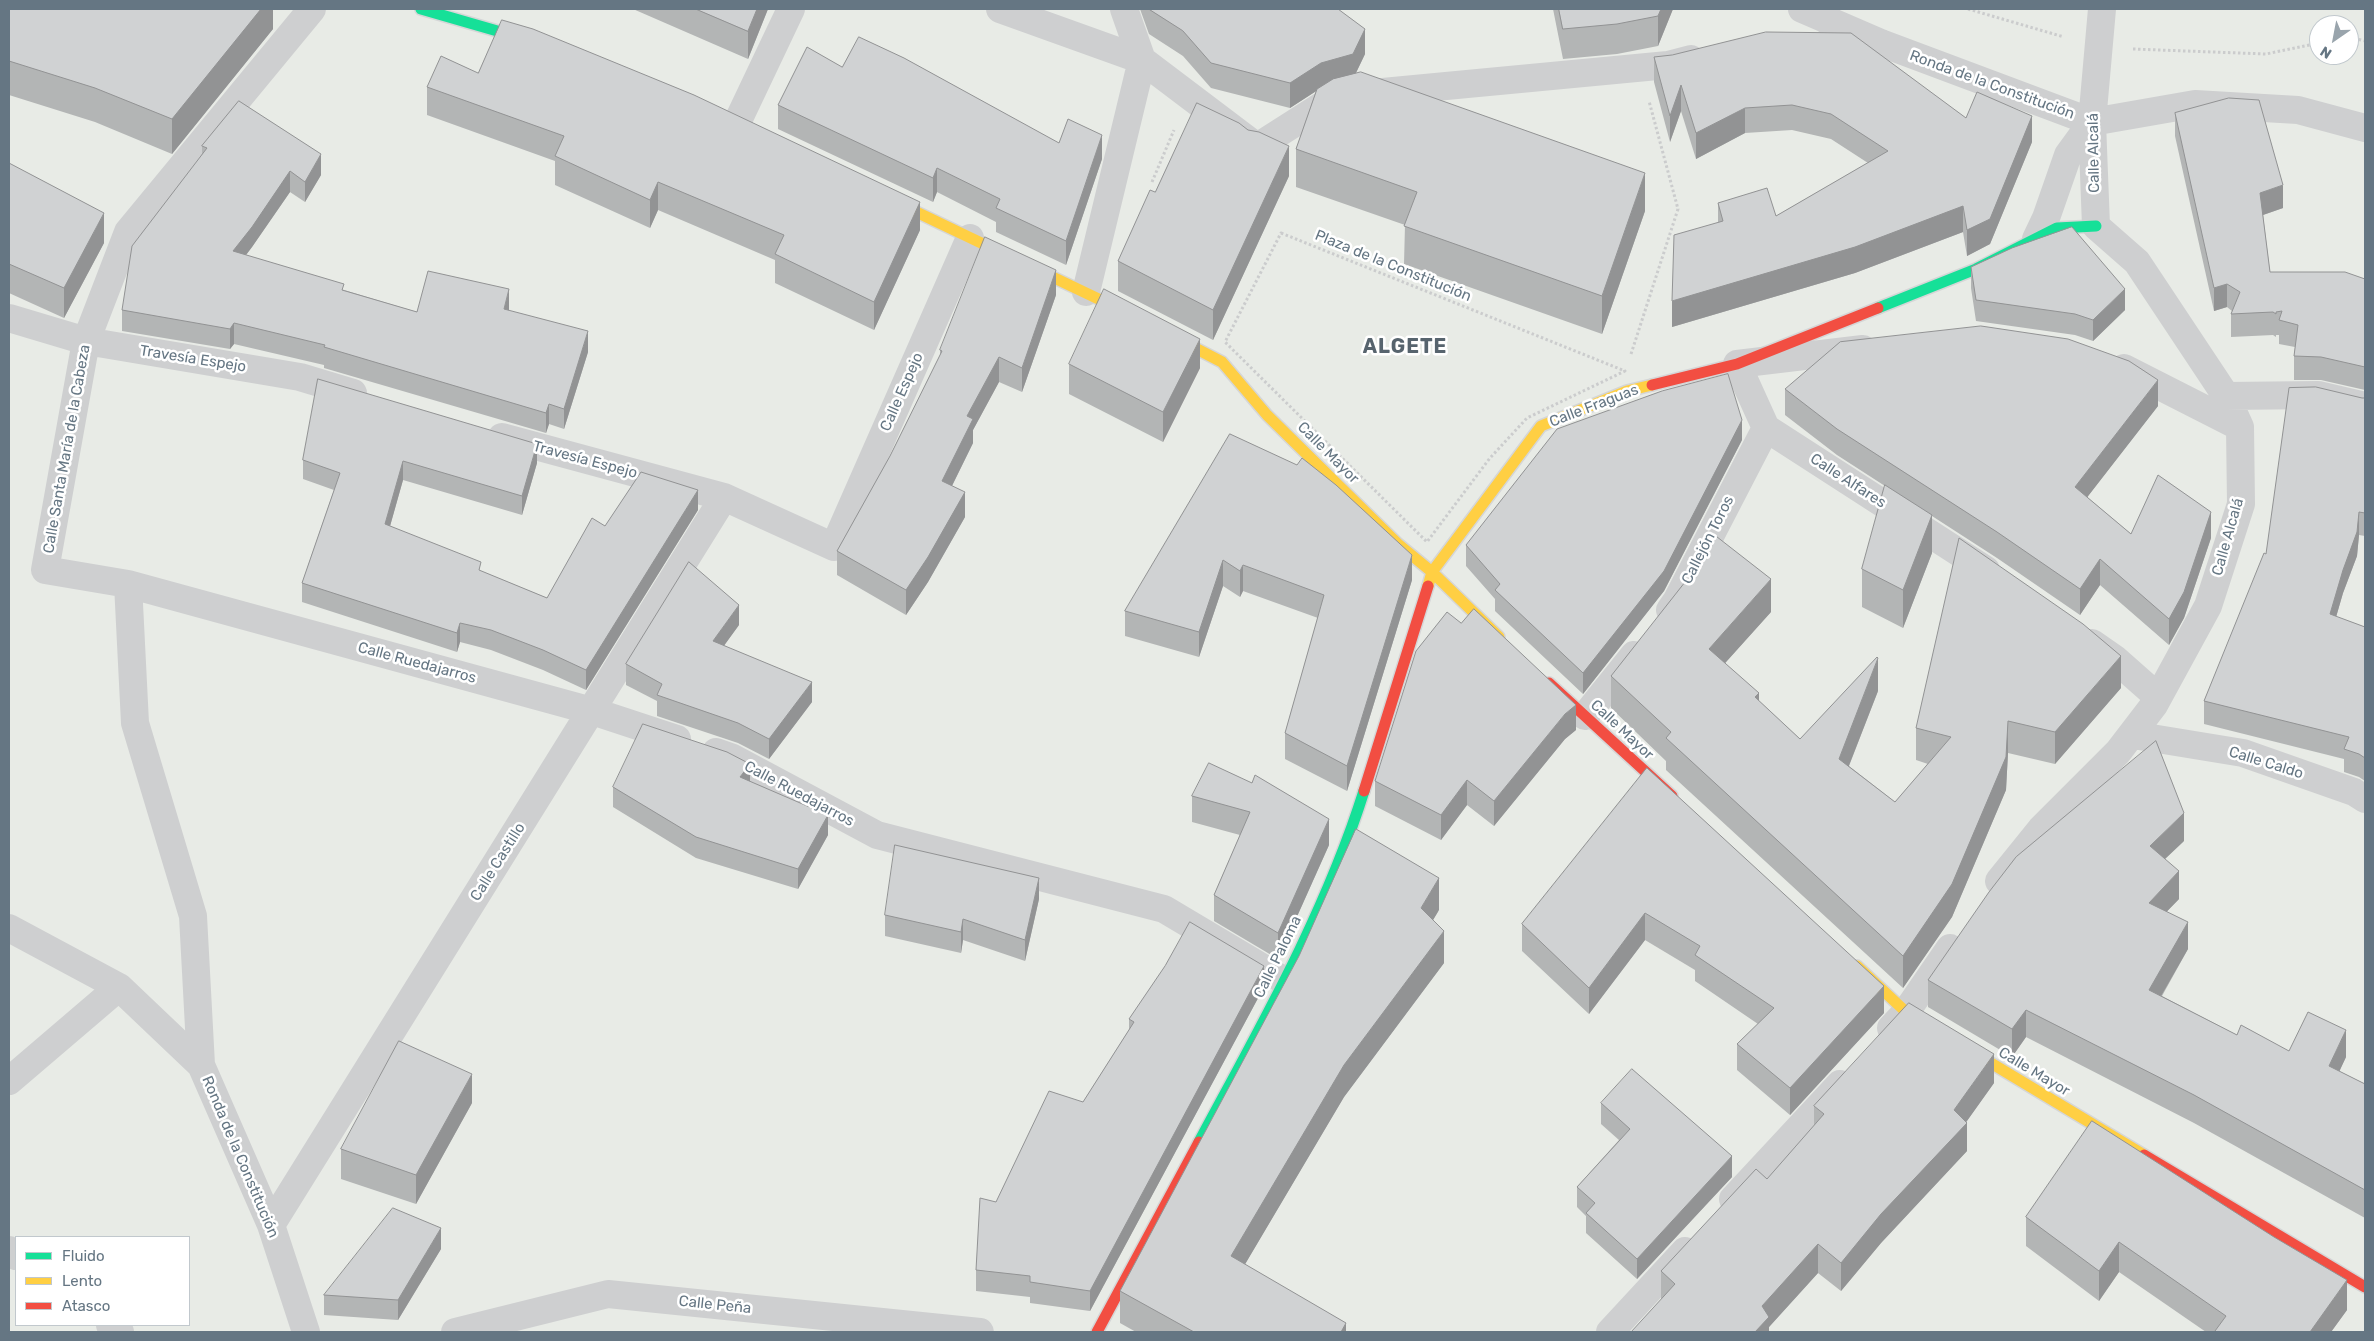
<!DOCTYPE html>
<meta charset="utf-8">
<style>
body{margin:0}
#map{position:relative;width:2374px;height:1341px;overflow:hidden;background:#f9f9f9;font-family:Rubik,sans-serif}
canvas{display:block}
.frame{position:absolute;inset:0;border:10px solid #657683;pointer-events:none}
.legend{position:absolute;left:15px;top:1236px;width:175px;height:90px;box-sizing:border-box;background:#fff;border:1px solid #c1c8cd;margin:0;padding:6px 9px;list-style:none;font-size:15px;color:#657683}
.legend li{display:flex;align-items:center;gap:10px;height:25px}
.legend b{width:25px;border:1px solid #c1c8cd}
.north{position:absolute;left:2309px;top:15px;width:50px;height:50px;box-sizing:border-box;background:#fff;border:1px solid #c1c8cd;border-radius:50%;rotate:213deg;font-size:14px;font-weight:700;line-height:20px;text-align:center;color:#657683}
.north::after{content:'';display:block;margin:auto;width:18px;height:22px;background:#99a4ac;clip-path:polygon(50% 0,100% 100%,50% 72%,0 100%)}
</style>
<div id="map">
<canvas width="2374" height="1341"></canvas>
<div class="frame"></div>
<ul class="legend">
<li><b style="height:6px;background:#16e098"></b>Fluido</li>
<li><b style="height:6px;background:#ffcf43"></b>Lento</li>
<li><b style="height:6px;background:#f24e42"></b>Atasco</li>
</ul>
<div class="north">N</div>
</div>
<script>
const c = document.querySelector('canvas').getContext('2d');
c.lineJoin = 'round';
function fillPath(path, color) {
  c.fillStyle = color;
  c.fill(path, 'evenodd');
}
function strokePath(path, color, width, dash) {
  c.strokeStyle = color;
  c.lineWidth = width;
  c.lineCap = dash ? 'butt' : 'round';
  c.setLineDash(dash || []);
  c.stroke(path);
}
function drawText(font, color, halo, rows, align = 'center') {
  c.font = font + ' Rubik,sans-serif';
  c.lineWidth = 5;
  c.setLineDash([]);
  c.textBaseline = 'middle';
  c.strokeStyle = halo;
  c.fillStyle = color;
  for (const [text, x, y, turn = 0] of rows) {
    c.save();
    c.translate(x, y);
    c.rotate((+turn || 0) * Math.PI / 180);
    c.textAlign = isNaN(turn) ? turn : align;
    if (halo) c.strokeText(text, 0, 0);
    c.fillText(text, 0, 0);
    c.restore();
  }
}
const green = new Path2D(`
 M9 9H2365V1332H9ZM2319 25H2349V55H2319ZM16 1237H189V1325H16Z`);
const path = new Path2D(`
 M1968 9 2064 37
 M2349 37 2365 41
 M2133 49 2266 54 2319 43
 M1152 182 1174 130
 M1281 233 1625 371 1527 418 1490 458 1427 542 1225 342Z
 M1631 354 1678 209 1649 101`);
const street = new Path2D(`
 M1000 9 1142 60 1257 147 1326 103 1351 95 1668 65 1691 59
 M1802 9 1881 43 2092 122 2195 104 2298 110 2365 128
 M1827 43H1881
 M735 127 791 9
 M2036 239 2046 218 2068 155 2092 122
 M1086 292 1142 60 1124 9
 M9 318 86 341 300 377 353 393
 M1863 349 1737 364 1766 428 1986 570
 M2124 368 2240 427
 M2226 396 2318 395 2365 406
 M502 437 724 497 834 547 970 238
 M128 584 592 711 677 739
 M1670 610 1677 600 1766 428
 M2092 643 2115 659 2158 697
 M1585 716 1634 655
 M2133 735 2243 753 2354 792 2365 799
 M716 752 733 758 877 835 1164 909 1285 981
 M1999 881 2041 829 2118 752 2154 705 2208 606 2241 504 2240 427 2226 396 2137 262 2096 226 2092 122 2102 9
 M9 928 119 987 201 1065 271 1225 306 1332
 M1891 1028 1906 1012 1950 948
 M201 1065 193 916 135 723 128 584 45 570 86 341 128 232 312 9
 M9 1081 119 987
 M1733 1199 1840 1084
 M271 1225 724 497
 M9 1250 16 1256
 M110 1325 120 1332
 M455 1332 608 1294 980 1332
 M1610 1332 1685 1251`);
const fast = new Path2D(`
 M421 9 532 41
 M1878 308 1976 269 2057 228 2096 226
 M1199 1142C1260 1028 1325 915 1364 791`);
const slow = new Path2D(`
 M887 198 1132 315
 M1168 334 1222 362 1267 415 1398 544 1432 572 1499 637
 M1428 586 1432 572 1541 426 1627 391 1652 385
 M1857 966 1906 1012 2144 1155`);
const jam = new Path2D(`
 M1652 385 1737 364 1878 308
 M1549 683 1672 796
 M1364 791 1428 586
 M2144 1155 2365 1287
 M1097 1332 1199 1142`);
const wall = new Path2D(`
 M273 9V29L172 154 95 122 9 95V11Z
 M633 9H768L748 59Z
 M1140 9H1338L1365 54 1356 73 1645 211 1602 334 1404 264 1405 225 1296 187V149L1316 91 1290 108 1211 88 1183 56 1149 34Z
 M1553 9H1673L1658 46 1617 54 1563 59Z
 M1654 57 1966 118 2032 142 1990 244 1967 256 1963 232 1855 273 1672 327 1718 223V203L1776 216 1868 163 1831 139 1792 130 1745 133 1696 159 1681 111 1670 142 1654 82Z
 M478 73 920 230 874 330 775 283V260L658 210 650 228 555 185V161L427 115V87Z
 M778 105 1059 143 1102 159 1066 265 996 232V222L937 192 933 202 778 129Z
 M2175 113 2283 208 2263 215 2270 272 2365 279V390L2321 380H2294V356L2295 347 2279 344V335H2276V337L2273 335 2231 337V314L2232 311 2227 307 2214 311 2175 136Z
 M202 146 321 175 305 202 290 192 252 247 246 255 344 290 417 312 509 310V311L588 352 564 429 549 424 546 433 324 368V365L234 344 230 349 122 331V310L202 154Z
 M9 163 104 243 64 318 9 293Z
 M1289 176 1213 340 1118 291V261L1155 192Z
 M1971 267 2125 310 2093 341 2075 335 1976 321 1971 288Z
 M1056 295 1022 392 999 382 973 430V443L952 486 965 517 928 582 906 615 837 575V551L890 456 940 356V350Z
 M1069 364 1200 368 1163 442 1069 394Z
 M318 379 537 463 522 515 403 480 390 526 481 571 547 598 605 526 698 510 586 690 543 670 491 650 460 642 457 652 302 602V583L334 490 303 479V460Z
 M1785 389 2158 406 2087 497 2131 534 2211 538 2184 618 2169 645 2100 585 2080 615 1997 558 1932 516V553L1903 628 1862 607V569L1885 486 1837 455 1785 415Z
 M2362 398H2365V536L2359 535 2357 556 2343 593 2336 617 2365 627V781L2359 777 2344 772V759L2204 724V701L2266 554Z
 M1230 434 1412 580 1347 791 1285 759V733L1318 618 1243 591 1240 597 1223 586 1199 657 1125 636V611Z
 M1742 440 1664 591 1583 694 1495 611V599L1466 566V545Z
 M1771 612 1725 663 1759 701 1800 739 1878 691 1849 766 1895 802 1928 764 1916 760V728L2121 688 2055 764 2008 753 2006 790 1952 917 1903 988 1666 770V761L1611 708V676Z
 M739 625 724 645 812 702 769 759 738 743 657 716V701L626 685V664Z
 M1576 730 1565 739 1494 826 1467 805 1441 840 1375 806V781Z
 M1647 768 1884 1013 1790 1115 1737 1070V1044L1758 1024 1695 981V970L1645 940 1589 1014 1522 951V924Z
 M750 781 828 835 798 889 696 858 613 807V787Z
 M1252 783 1329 845 1278 959 1214 921V895L1240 835 1192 822V796Z
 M2184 841 2165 859 2179 899 2167 911 2188 949 2162 996 2237 1035 2289 1051 2346 1057 2339 1071 2365 1084V1218L2194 1123 2026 1037 2012 1057 1928 1007V980Z
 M1039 899 1025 961 963 940 961 953 885 936V915Z
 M1439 910 1433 920 1444 963 1344 1097 1245 1264 1346 1332H1136L1120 1323V1291Z
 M1264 987 1090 1311 1030 1303V1297L976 1291V1270L996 1202 1083 1102 1129 1030V1019Z
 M1994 1083 1966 1122 1967 1151 1881 1243 1841 1291 1818 1273 1769 1327V1332L1661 1300V1271L1767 1179 1814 1126V1106Z
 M472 1103 416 1204 341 1179V1149Z
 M1601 1103 1732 1177 1637 1279 1586 1233V1216L1577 1207V1187L1619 1140 1601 1124Z
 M2092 1121 2347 1310 2331 1332H2206L2119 1272 2099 1301 2026 1246V1217Z
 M441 1249 398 1320 324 1315V1295Z`);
const shadedWall = new Path2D(`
 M256 9H273V29L172 154V119Z
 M757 9H768L748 59V31Z
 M1661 9H1673L1658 46V16Z
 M1365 29V54L1353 79 1321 88 1290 108V83Z
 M1681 85V111L1670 142V116Z
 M1745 108V133L1696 159V133Z
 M2032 116V142L1990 244 1967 256V230Z
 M1102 135V159L1066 265V241Z
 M1289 146V176L1213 340V310Z
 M321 154V175L305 202V182Z
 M937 168V192L933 202V178Z
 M290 171V192L252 247 233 272V251Z
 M1645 173V211L1602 334V296Z
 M658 182V210L650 228V200Z
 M2283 185V208L2260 216V193Z
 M920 202V230L874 330V302Z
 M1963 206V232L1855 273 1672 327V301Z
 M104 213V243L64 318V288Z
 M1056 270V295L1022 392V368Z
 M2227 284V307L2214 311V288Z
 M509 289V310L504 330V309Z
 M2125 289V310L2093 341V320Z
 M234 323V344L230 349V329Z
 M588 331V352L564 429V409Z
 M1200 339V368L1163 442V412Z
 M999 357V382L973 430V443L942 506V481L967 416Z
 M2158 380V406L2075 513V487Z
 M549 404V424L546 433V413Z
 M1742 420V440L1664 591 1583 694V673Z
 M537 444V463L522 515V496Z
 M403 461V480L385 544V524Z
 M698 490V510L586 690V670Z
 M965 492V517L928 582 906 615V590Z
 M2211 512V538L2184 618 2169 645V619Z
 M2359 512V535L2357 556 2343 593 2330 638V614Z
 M1932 515V553L1903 628V590Z
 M1412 555V580L1347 791V766Z
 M2100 559V585L2080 615V589Z
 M1223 560V586L1199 657V632Z
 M1243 565V591L1240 597V571Z
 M1771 579V612L1709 681V649Z
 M739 605V625L713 661V641Z
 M460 623V642L457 652V633Z
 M2121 656V688L2055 764V732Z
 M1878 658V691L1839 791V759Z
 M812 682V702L769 759V739Z
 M1759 693V725L1755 697Z
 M1576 705V730L1565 739 1494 826V801L1565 714Z
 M2008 721V753L2006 790 1952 917 1903 988V956Z
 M750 764V785L740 777Z
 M1467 780V805L1441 840V815Z
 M2184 813V841L2150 873V846Z
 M828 815V835L798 889V869Z
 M1329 819V845L1278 959V933Z
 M2179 871V899L2149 930V903Z
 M1039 878V899L1025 961V940Z
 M1439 878V910L1421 940V908Z
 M1645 913V940L1589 1014V988Z
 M963 919V940L961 953V932Z
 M2188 922V949L2149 1017V990Z
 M1444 931V963L1344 1097 1231 1288V1256L1344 1065Z
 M1264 966V987L1090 1311V1291Z
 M1884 986V1013L1790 1115V1088Z
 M2026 1010V1037L2012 1057V1029Z
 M2346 1030V1057L2329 1094V1066Z
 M1994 1054V1083L1962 1128 1967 1123V1151L1881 1243 1841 1291V1263L1954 1110Z
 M472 1074V1103L416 1204V1175Z
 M1732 1156V1177L1637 1279V1259Z
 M441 1228V1249L398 1320V1300Z
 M2119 1242V1272L2099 1301V1271Z
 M1818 1244V1273L1769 1327V1332H1755L1762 1306Z
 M2347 1280V1310L2331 1332H2310Z
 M1346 1323V1332H1341Z`);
const building = new Path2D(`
 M9 9H261L172 119 95 88 9 61Z
 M696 9H757L748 31Z
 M1149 9H1338L1365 29 1353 54 1321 63 1290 83 1211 63 1183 31Z
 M1559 9H1661L1658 16 1617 24 1563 29Z
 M502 20 533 29 694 95 920 202 874 302 775 254 784 235 658 182 650 200 555 156 564 136 427 87 441 56 478 73Z
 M1766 32 1851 33 1966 118 1977 92 2032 116 1990 219 1967 230 1963 206 1855 247 1672 301 1674 235 1723 221 1718 203 1767 188 1776 216 1888 151 1831 114 1792 105 1745 108 1696 133 1681 85 1670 116 1654 57 1672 55Z
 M859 37 904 58 1059 143 1068 119 1102 135 1066 241 996 208 1000 199 937 168 933 178 778 105 807 47 842 67Z
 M1361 72 1645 173 1602 296 1404 226 1417 192 1296 149 1317 89 1333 79Z
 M2229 98 2259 100 2283 185 2260 193 2270 272H2345L2365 279V367L2321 357 2294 356 2298 325 2279 320 2282 311 2276 312V314L2273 312 2231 314 2240 292 2227 284 2214 288 2175 113Z
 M239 101 321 154 305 182 290 171 252 227 233 251 344 284 342 290 417 312 428 271 509 289 504 309 588 331 564 409 549 404 546 413 324 347 325 345 234 323 230 329 122 310 132 246 207 148 202 146Z
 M1197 103 1239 123 1248 130 1259 132 1289 146 1213 310 1118 261 1150 190 1155 192Z
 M9 163 104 213 64 288 9 264Z
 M2072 227 2125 289 2093 320 2075 314 1976 300 1971 267 2012 248Z
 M985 237 1056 270 1022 368 999 357 967 416 973 419 942 481 965 492 928 557 906 590 837 551 890 456 942 351 940 350Z
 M1104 289 1200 339 1163 412 1069 364Z
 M1981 326 2068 339 2129 361 2158 380 2075 487 2131 534 2158 475 2211 512 2184 592 2169 619 2100 559 2080 589 1997 532 1837 429 1785 389 1840 342Z
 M1728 374 1742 420 1664 571 1583 673 1495 590 1500 584 1466 545 1557 429 1662 391Z
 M318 379 537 444 522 496 403 461 385 524 481 562 479 570 547 598 592 518 605 526 641 472 698 490 586 670 543 650 491 630 460 623 457 633 302 583 340 473 303 460Z
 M2316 387 2362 398H2365V513L2359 512 2357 532 2343 570 2330 614 2365 627V758L2359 754 2344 749 2349 737 2204 701 2264 553 2266 554 2289 388Z
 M1230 434 1297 465 1302 458 1336 485 1412 555 1347 766 1285 733 1324 595 1243 565 1240 571 1223 560 1199 632 1125 611Z
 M1885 485 1932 515 1903 590 1862 569Z
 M1712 533 1771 579 1709 649 1759 693 1755 697 1800 739 1877 657 1878 658 1839 759 1895 802 1951 737 1916 728 1959 538 2083 624 2121 656 2055 732 2008 721 2006 757 1952 884 1903 956 1666 738 1671 732 1611 676 1689 577Z
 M689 562 739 605 713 641 812 682 769 739 738 723 657 695 662 684 626 664Z
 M1474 609 1576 705 1565 714 1494 801 1467 780 1441 815 1375 781 1416 651 1447 612 1461 623Z
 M643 724 727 752 750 764 740 777 828 815 798 869 696 837 613 787Z
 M2156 741 2184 813 2150 846 2179 871 2149 903 2188 922 2149 990 2237 1035 2241 1025 2289 1051 2308 1012 2346 1030 2329 1066 2365 1084V1190L2194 1095 2026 1010 2012 1029 1928 980 1989 892 2016 857Z
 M1209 763 1252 783 1255 775 1329 819 1278 933 1214 895 1250 812 1192 796Z
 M1647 768 1884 986 1790 1088 1737 1044 1774 1008 1695 955 1700 946 1645 913 1589 988 1522 924Z
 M1356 829 1439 878 1421 908 1444 931 1344 1065 1231 1256 1346 1323 1341 1332H1194L1120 1291 1299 956Z
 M895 845 1039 878 1025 940 963 919 961 932 885 915Z
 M1190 922 1264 966 1090 1291 1030 1282V1276L976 1270 980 1198 996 1202 1049 1091 1083 1102 1134 1022 1129 1019 1165 966Z
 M1909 1003 1994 1054 1954 1110 1967 1123 1881 1214 1841 1263 1818 1244 1762 1306 1769 1317 1755 1332H1631L1675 1284 1661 1271 1756 1169 1767 1179 1824 1114 1814 1106Z
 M399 1041 472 1074 416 1175 341 1149Z
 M1632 1069 1732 1156 1637 1259 1586 1213 1595 1203 1577 1187 1630 1129 1601 1103Z
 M2092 1121 2274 1237 2347 1280 2310 1332H2217L2215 1331 2226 1316 2119 1242 2099 1271 2026 1217Z
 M393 1208 441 1228 398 1300 324 1295Z`);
const streetNames = [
 ["Ronda de la Constitución",1992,85,20],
 ["Calle Alcalá",2094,153,-91],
 ["Plaza de la Constitución",1393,266,22],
 ["Travesía Espejo",193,359,9],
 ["Calle Espejo",902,392,-66],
 ["Calle Fraguas",1594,406,-21],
 ["Calle Santa María de la Cabeza",67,449,-80],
 ["Calle Mayor",1328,453,45],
 ["Travesía Espejo",585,460,15],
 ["Calle Alfares",1848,481,33],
 ["Calle Alcalá",2228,537,-74],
 ["Callejón Toros",1708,540,-63],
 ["Calle Ruedajarros",417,663,15],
 ["Calle Mayor",1622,730,43],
 ["Calle Caldo",2266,763,17],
 ["Calle Ruedajarros",799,794,28],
 ["Calle Castillo",498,862,-58],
 ["Calle Paloma",1278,957,-64],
 ["Calle Mayor",2034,1072,31],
 ["Ronda de la Constitución",240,1157,67],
 ["Calle Peña",715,1305,6]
];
const districtNames = [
 ["ALGETE",1405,347]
];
fillPath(green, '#e8ebe6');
strokePath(fast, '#d5d6d7', 14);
strokePath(slow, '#d5d6d7', 14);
strokePath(jam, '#d5d6d7', 14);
strokePath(path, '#cbcccd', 3, [2.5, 2.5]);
strokePath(street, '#cecfd0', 28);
strokePath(fast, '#16e098', 11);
strokePath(slow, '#ffcf43', 11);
strokePath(jam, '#f24e42', 11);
fillPath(wall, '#b3b5b5');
fillPath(shadedWall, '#929394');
fillPath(building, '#d0d2d3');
strokePath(building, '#929394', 1);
drawText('15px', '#657683', '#fff', streetNames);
c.letterSpacing = '1px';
drawText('bold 20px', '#57646e', '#fff', districtNames);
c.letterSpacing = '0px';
</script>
